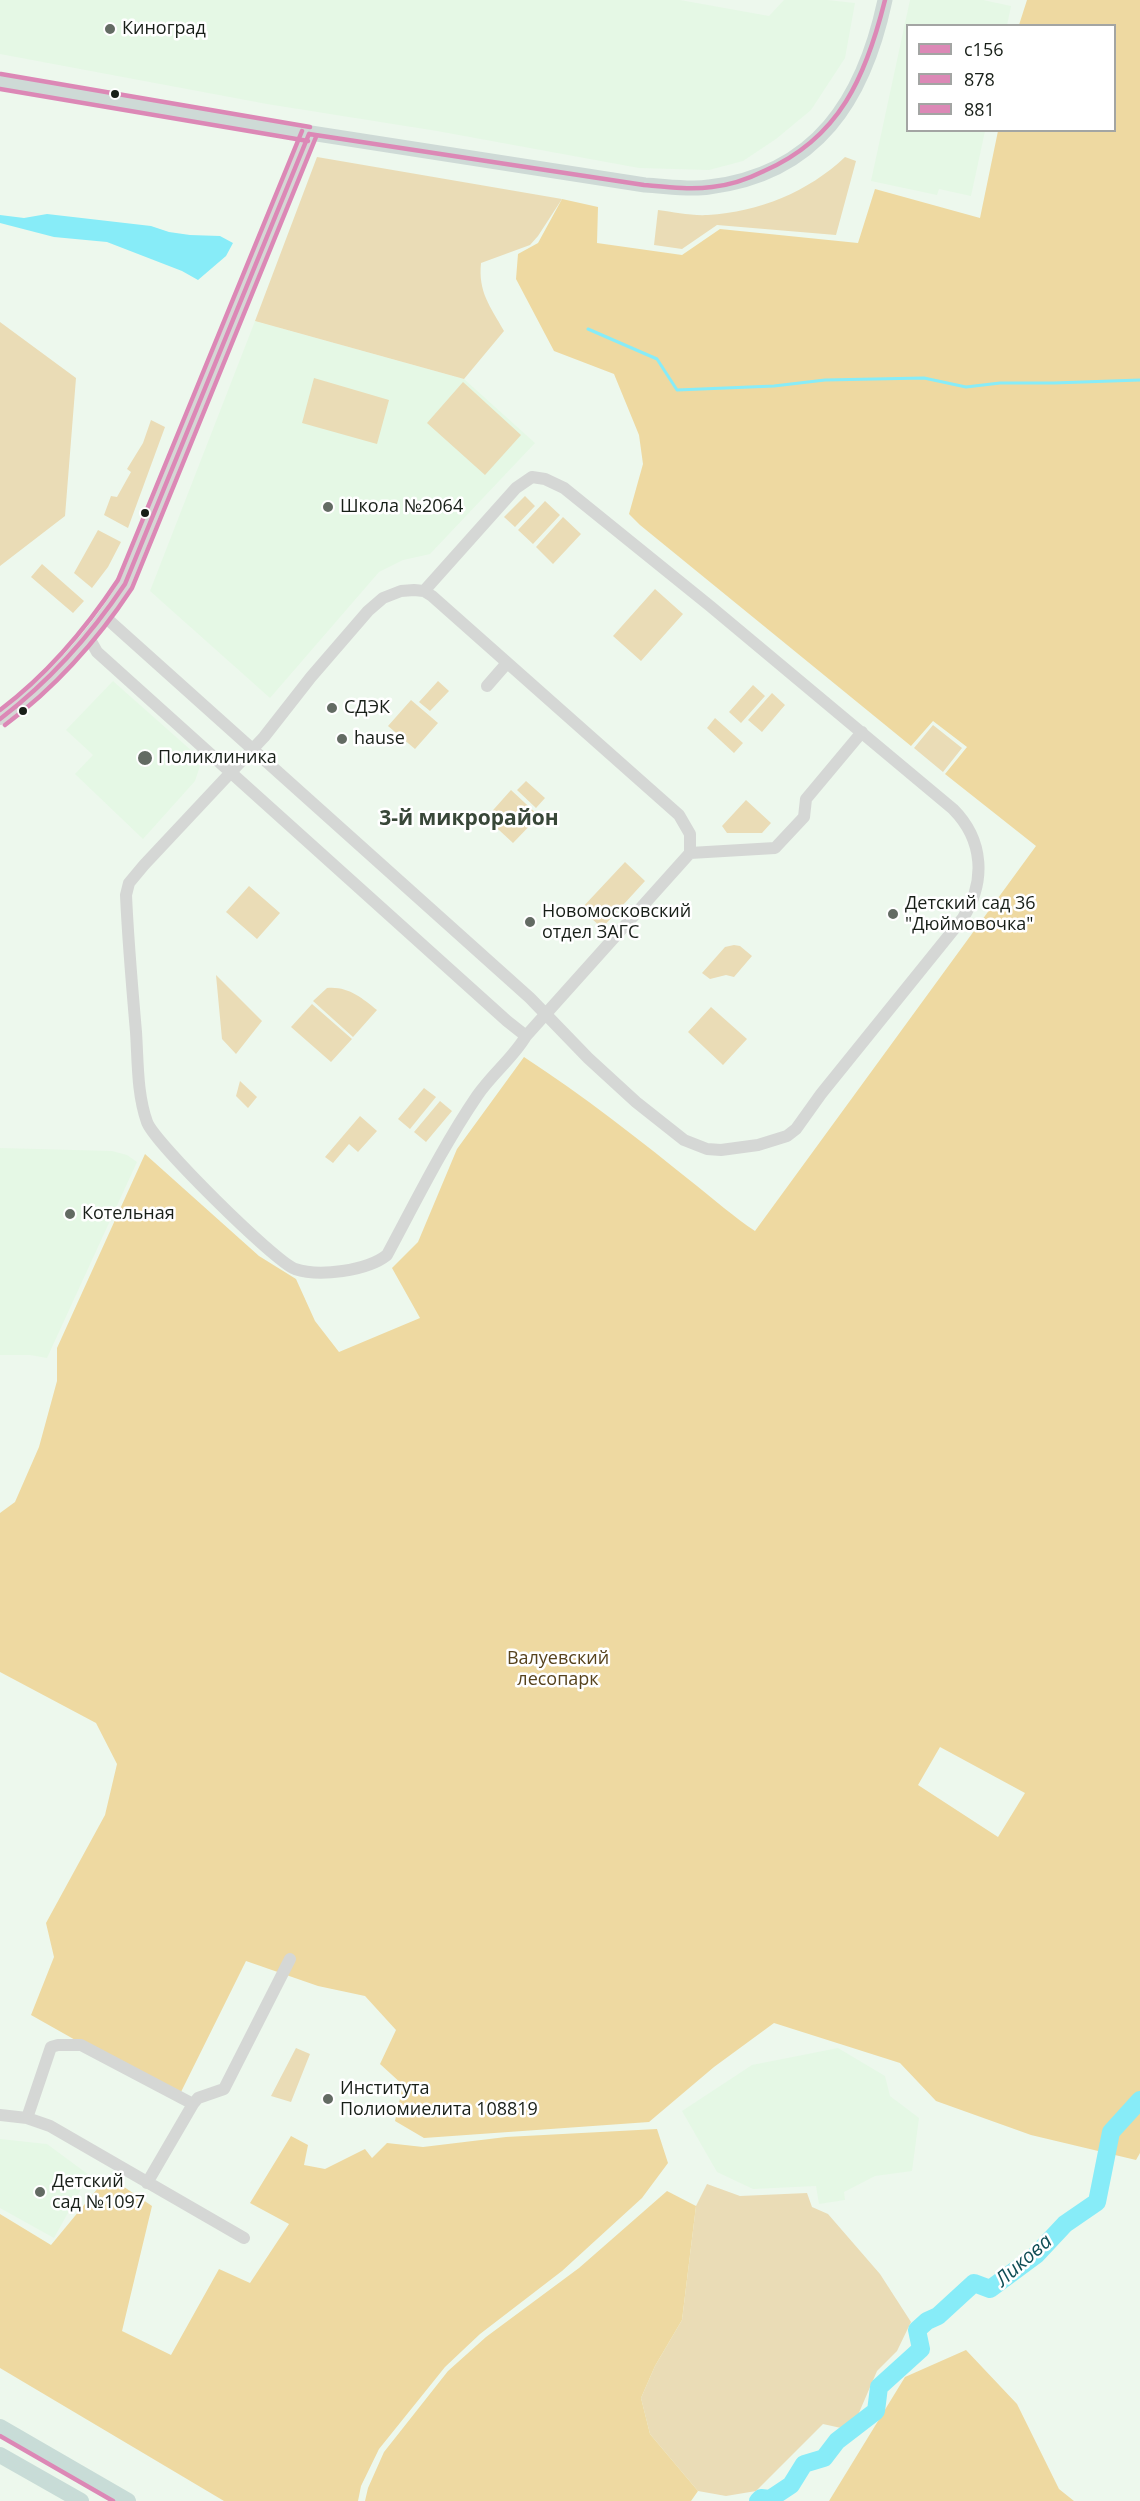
<!DOCTYPE html>
<meta charset="utf-8">
<style>
body{margin:0}
#map{position:relative;width:1140px;height:2501px;overflow:hidden;background:#edf8ed;font-family:"Open Sans",sans-serif}
canvas{display:block}
.legend{position:absolute;left:906px;top:24px;width:210px;height:108px;box-sizing:border-box;background:#fff;border:2px solid #a3a5a3;margin:0;padding:8px 10px;list-style:none;font-size:18px;color:#181f18}
.legend li{display:flex;align-items:center;gap:12px;height:30px}
.legend b{width:30px;border:2px solid #a3a5a3}
</style>
<div id="map">
<canvas width="1140" height="2501"></canvas>
<ul class="legend">
<li><b style="height:8px;background:#dc88b6"></b>с156</li>
<li><b style="height:8px;background:#dc88b6"></b>878</li>
<li><b style="height:8px;background:#dc88b6"></b>881</li>
</ul>
</div>
<script>
const c = document.querySelector('canvas').getContext('2d');
c.lineJoin = 'round';
function fillPath(path, color) {
  c.fillStyle = color;
  c.fill(path, 'evenodd');
}
function strokePath(path, color, width, dash) {
  c.strokeStyle = color;
  c.lineWidth = width;
  c.lineCap = dash ? 'butt' : 'round';
  c.setLineDash(dash || []);
  c.stroke(path);
}
function drawText(font, color, halo, rows, align = 'center') {
  c.font = font + ' "Open Sans",sans-serif';
  c.lineWidth = 5;
  c.setLineDash([]);
  c.textBaseline = 'middle';
  c.strokeStyle = halo;
  c.fillStyle = color;
  for (const [text, x, y, turn = 0] of rows) {
    c.save();
    c.translate(x, y);
    c.rotate((+turn || 0) * Math.PI / 180);
    c.textAlign = isNaN(turn) ? turn : align;
    if (halo) c.strokeText(text, 0, 0);
    c.fillText(text, 0, 0);
    c.restore();
  }
}
const built = new Path2D(`
 M0 0H680L769 16 784 0H827L855 3 845 58 811 110 776 139 743 161 709 170 639 168 437 131 267 104 0 54Z
 M910 0H983L1011 6 1007 25 908 26V130L985 131 971 196 939 189 937 195 871 181Z
 M255 321 464 379 535 443 430 554 403 560 379 572 270 698 150 591Z
 M113 681 202 760 195 781 143 839 75 774 93 755 66 730Z
 M0 1148 112 1151 127 1155 137 1162 47 1358 30 1355H0Z
 M838 2048 885 2076 890 2096 919 2118 912 2171 875 2176 844 2192 845 2200 819 2204 816 2186 753 2189 717 2172 682 2111 752 2065Z
 M0 2139 47 2144 89 2175 54 2238 0 2208Z`);
const green = new Path2D(`
 M317 157 562 199 538 236 530 245 481 263C478 292 490 306 504 331L464 379 255 321Z
 M845 157 856 161 836 235 717 225 682 249 654 245 658 210C674 212 691 216 708 215 759 212 808 192 845 157Z
 M0 322 76 378 65 516 0 566Z
 M314 378 389 400 377 444 302 423Z
 M463 382 521 435 485 475 427 423Z
 M151 420 165 427 128 528 104 515 111 496 117 497 131 472 127 469 143 443Z
 M525 496 535 506 515 527 504 517Z
 M545 501 560 515 533 544 518 530Z
 M563 517 581 534 553 564 536 547Z
 M98 530 121 542 108 567 92 588 74 573Z
 M42 564 84 601 73 613 31 577Z
 M655 589 683 614 641 661 613 636Z
 M438 681 449 691 430 711 419 702Z
 M753 685 765 696 741 723 729 712Z
 M772 693 785 705 762 732 748 720Z
 M411 700 438 723 415 749 388 726Z
 M715 718 743 743 734 753 707 728Z
 M933 725 962 748 943 772 914 748Z
 M526 781 545 798 536 808 517 790Z
 M511 790 539 816 513 843 486 818Z
 M746 800 771 823 762 833H727L722 826Z
 M625 862 645 881 602 928 581 909Z
 M249 886 280 913 257 939 226 912Z
 M734 945 740 946 752 956 734 977 726 975 710 979 702 973 725 947Z
 M216 975 262 1021 236 1054 222 1039Z
 M327 988C348 986 362 998 377 1010L353 1037 313 1001Z
 M312 1004 352 1039 331 1062 291 1027Z
 M711 1007 747 1039 723 1065 688 1032Z
 M240 1081 257 1097 248 1108 236 1096Z
 M424 1088 436 1097 410 1129 398 1119Z
 M440 1101 452 1111 426 1142 414 1132Z
 M360 1116 377 1131 358 1152 349 1144 333 1163 325 1157Z
 M296 2048 310 2054 291 2102 271 2096Z
 M707 2184 740 2196 807 2193 812 2207 828 2214 880 2274 911 2322 897 2351 877 2371 858 2415 841 2428 823 2424 756 2491 726 2496 698 2491 650 2434 641 2398 655 2366 682 2320 696 2206Z`);
const forest = new Path2D(`
 M1027 0H1140V2153L1136 2160 1031 2135 936 2101 900 2063 774 2023 714 2067 649 2122 424 2138 395 2121 403 2085 380 2064 396 2030 365 1996 318 1986 246 1961 178 2098 31 2015 54 1957 46 1923 105 1815 117 1764 96 1723 0 1672V1513L15 1502 39 1447 57 1381V1348L145 1154 259 1256 296 1279 315 1321 339 1352 420 1318 392 1268 418 1242 457 1149 524 1057C584 1096 641 1141 697 1186 716 1201 734 1217 755 1231L1036 846 945 774 967 747 933 721 911 746 640 525 629 514 643 464 639 435 614 374 554 351 516 279 518 254 538 243 562 199 598 207 597 243 682 255 720 229 858 243 875 189 980 218 998 131 1114 130V26L1019 25ZM940 1747 1025 1793 998 1837 918 1785Z
 M657 2129 668 2163 642 2198 562 2271 480 2334 445 2367 379 2449 361 2486 358 2501H224L0 2368V2214L51 2245 108 2176 152 2206 122 2331 171 2355 219 2269 250 2283 289 2224 250 2203 291 2136 308 2145 304 2165 325 2169 365 2149 372 2158 387 2143 423 2147 506 2137Z
 M667 2191 696 2206 682 2320 655 2366 641 2398 650 2434 698 2491 691 2501H365L368 2488 384 2452 448 2371 486 2337 579 2268Z
 M966 2350 1017 2404 1059 2489 1074 2501H829L905 2377Z`);
const water = new Path2D(`
 M47 214 151 226 169 232 190 235 220 236 233 243 226 256 198 280 182 271 107 242 54 237 0 223V215L24 218Z`);
const stream = new Path2D(`
 M588 329 657 359 677 390 774 386 825 380 924 378 966 387 1000 383H1054L1140 380`);
const river = new Path2D(`
 M758 2501 761 2498 770 2499 791 2485 804 2464 824 2458 837 2441 876 2411 879 2387 921 2349 917 2330 927 2321 938 2316 974 2283 990 2289 1036 2255 1065 2224 1097 2202 1111 2132 1140 2100`);
const minor = new Path2D(`
 M414 590 424 591 432 596 679 815 690 834V853L526 1036C513 1058 492 1074 477 1096 443 1146 416 1201 387 1255 367 1271 319 1277 295 1269 274 1261 154 1142 147 1122 137 1094 138 1062 136 1032 132 986 128 941 126 895L129 883 144 865 264 737 311 677 368 611 383 598 401 591Z
 M104 616 530 998 588 1058 636 1102 684 1140 707 1149 721 1150 758 1145 787 1136 796 1129 821 1094 963 918C986 882 984 840 953 809L710 606 564 488 545 479 532 477 516 488 424 591
 M88 636 97 652 507 1021 526 1036
 M487 686 507 663
 M0 719C51 683 92 636 125 584L309 134
 M690 853 775 848 804 817 806 799 862 732
 M0 2115 27 2118 50 2126 244 2238
 M27 2118 51 2047 58 2045H81L193 2104
 M147 2183 193 2104 198 2098 224 2089 290 1959`);
const major = new Path2D(`
 M0 81 195 115 645 185C666 186 689 190 709 187 817 174 864 99 885 0`);
const highway = new Path2D(`
 M0 2427 128 2501
 M0 2455 81 2501`);
const bus1 = new Path2D(`
 M309 134 644 185C666 187 690 190 712 187 731 185 748 179 764 171 840 138 866 76 885 0
 M0 719C50 681 90 636 125 584L309 134`);
const bus2 = new Path2D(`
 M0 89 308 141
 M5 725C56 687 97 641 132 588L316 137
 M0 2436 113 2501`);
const bus3 = new Path2D(`
 M1 74 310 127
 M0 710C48 674 85 630 118 580L302 131`);
const markers = [
 [110,29,6,"#636b63"],
 [115,94,5,"#181f18"],
 [328,507,6,"#636b63"],
 [145,513,5,"#181f18"],
 [332,708,6,"#636b63"],
 [23,711,5,"#181f18"],
 [342,739,6,"#636b63"],
 [145,758,8,"#636b63"],
 [893,914,6,"#636b63"],
 [530,922,6,"#636b63"],
 [70,1214,6,"#636b63"],
 [328,2099,6,"#636b63"],
 [40,2192,6,"#636b63"]
];
const poiNames = [
 ["Киноград",122,29],
 ["Школа №2064",340,507],
 ["СДЭК",344,708],
 ["hause",354,739],
 ["Поликлиника",158,758],
 ["Детский сад 36",905,904],
 ["\"Дюймовочка\"",905,925],
 ["Новомосковский",542,912],
 ["отдел ЗАГС",542,933],
 ["Котельная",82,1214],
 ["Института",340,2089],
 ["Полиомиелита 108819",340,2110],
 ["Детский",52,2182],
 ["сад №1097",52,2203]
];
const parkNames = [
 ["Валуевский",558,1659],
 ["лесопарк",558,1680]
];
const waterNames = [
 ["Ликова",1024,2261,-41]
];
const quarterNames = [
 ["3-й микрорайон",469,819]
];
fillPath(built, '#e5f8e5');
fillPath(green, '#eadcb6');
fillPath(forest, '#eed9a1');
fillPath(water, '#87ecf8');
strokePath(stream, '#87ecf8', 3);
strokePath(river, '#87ecf8', 18);
strokePath(minor, '#d5d7d5', 12);
strokePath(major, '#cedad6', 15);
strokePath(highway, '#c8dcd7', 16);
strokePath(bus1, '#dc88b6', 4.5);
strokePath(bus2, '#dc88b6', 4.5);
strokePath(bus3, '#dc88b6', 4.5);
for (const [x, y, r, color] of markers) {
  const dot = new Path2D();
  dot.arc(x, y, r, 0, 2 * Math.PI);
  c.fillStyle = color;
  c.fill(dot);
  strokePath(dot, '#fff', 2);
}
drawText('18px', '#181f18', '#fff', poiNames, 'left');
drawText('18px', '#57431d', '#fff', parkNames);
drawText('italic 20px', '#104e56', '#fff', waterNames);
drawText('bold 21px', '#384738', '#fff', quarterNames);
</script>
